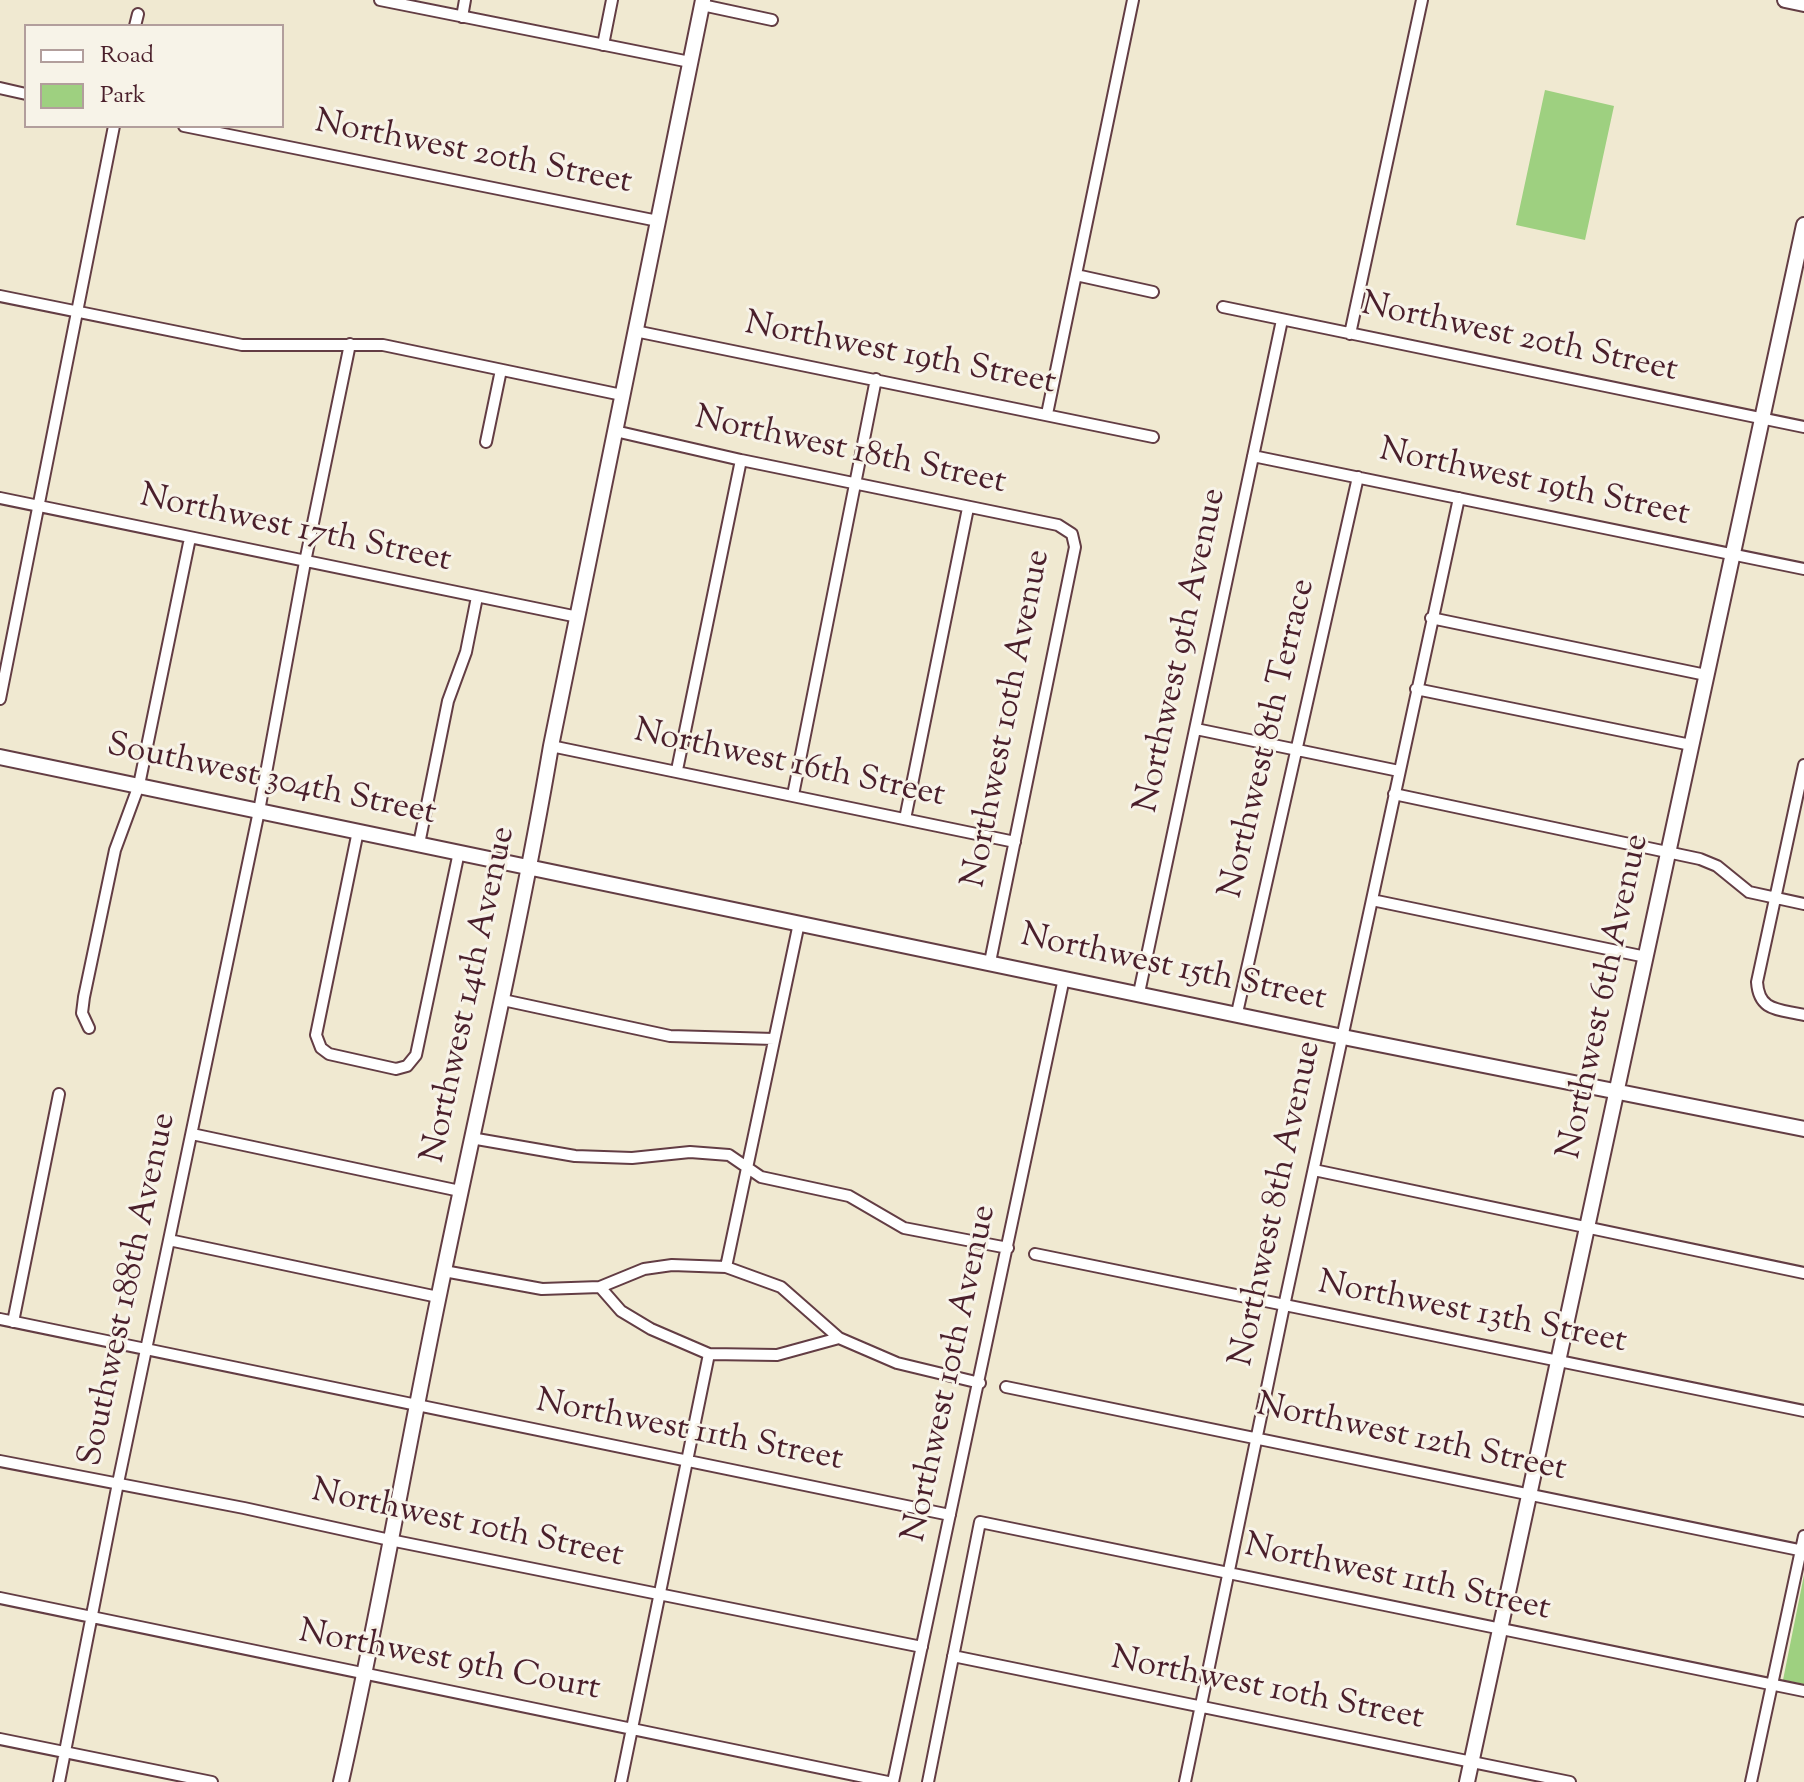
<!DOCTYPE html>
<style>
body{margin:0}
#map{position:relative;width:1804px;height:1782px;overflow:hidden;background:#f0e9d1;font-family:"Sorts Mill Goudy",serif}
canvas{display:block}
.legend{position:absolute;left:24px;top:24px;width:260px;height:104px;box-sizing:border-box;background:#f7f3e8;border:2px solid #b29e9c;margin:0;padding:10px 14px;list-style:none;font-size:24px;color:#4a1f2b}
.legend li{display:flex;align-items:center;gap:16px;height:40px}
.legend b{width:40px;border:2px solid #b29e9c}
</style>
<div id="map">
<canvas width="1804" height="1782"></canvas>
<ul class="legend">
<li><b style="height:10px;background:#fff"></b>Road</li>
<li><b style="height:22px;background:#9ed080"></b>Park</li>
</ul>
</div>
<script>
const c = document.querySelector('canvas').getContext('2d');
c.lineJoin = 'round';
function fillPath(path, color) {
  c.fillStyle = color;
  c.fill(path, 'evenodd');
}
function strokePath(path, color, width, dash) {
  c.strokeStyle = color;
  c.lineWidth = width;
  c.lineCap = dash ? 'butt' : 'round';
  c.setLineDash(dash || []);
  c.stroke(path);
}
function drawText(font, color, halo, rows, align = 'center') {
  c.font = font + ' "Sorts Mill Goudy",serif';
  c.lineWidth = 6;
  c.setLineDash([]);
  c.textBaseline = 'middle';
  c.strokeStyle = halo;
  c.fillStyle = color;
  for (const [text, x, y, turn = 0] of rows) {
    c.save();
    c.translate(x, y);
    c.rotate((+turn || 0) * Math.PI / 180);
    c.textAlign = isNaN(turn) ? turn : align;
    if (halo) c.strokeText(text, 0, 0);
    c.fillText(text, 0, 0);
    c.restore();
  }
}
const green = new Path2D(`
 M1545 90 1614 106 1585 240 1516 225Z
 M1804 1575V1684L1783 1680Z`);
const street = new Path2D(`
 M380 0 690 62
 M702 5 772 20
 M462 17 465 0
 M135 26 138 14
 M603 45 612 0
 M0 88 26 94
 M184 126 658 221
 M1076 275 1153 292
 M0 296 242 345H383L622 395
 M1223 307 1804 427
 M635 331 1153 437
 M1350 334 1422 0
 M1047 414 1133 0
 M615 431 741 460 1058 525 1072 534 1075 547 990 962
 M486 442 501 370
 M1253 456 1804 569
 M0 498 578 617
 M1431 618 1706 675
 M1416 689 1691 745
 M0 699 114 126
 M1196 729 1399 771
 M551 746 1015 842
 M1804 765 1757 982C1759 1012 1779 1009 1804 1015
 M677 770 741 460
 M1394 794 1700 859 1717 866 1749 892 1804 904
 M793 795 876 379
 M905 819 968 508
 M358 831 316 1035 321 1048 329 1054 396 1069 407 1066 416 1055 459 852
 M419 844 448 701 466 652 477 597
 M1372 900 1646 957
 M1139 993 1282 320
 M503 1000 670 1036 774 1039
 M1237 1013 1358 477
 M89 1028 82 1013 84 997 115 850 139 785 190 538
 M192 1134 460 1191
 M471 1138 575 1156 632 1158 690 1152 729 1155 761 1177 849 1196 904 1228 1008 1248
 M1314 1170 1804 1273
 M169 1240 438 1297
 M1035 1254 1804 1411
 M726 1267 799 923
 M444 1271 542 1289 600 1287 644 1269 672 1265 726 1267 781 1287 839 1338 897 1363 980 1383
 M600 1287 621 1311 651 1329 709 1354 777 1355 839 1338
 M0 1319 950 1515
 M13 1322 59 1094
 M1006 1387 1804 1551
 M0 1461 244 1508 390 1540 922 1647
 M0 1598 888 1782
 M953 1656 1570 1782
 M0 1739 212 1782
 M59 1782 118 1483 259 811 305 562 350 344
 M621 1782 709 1354
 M893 1782 1064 978
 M928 1782 980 1522 1804 1691
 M1185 1782 1284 1306 1459 498
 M1751 1782 1804 1536`);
const secondary = new Path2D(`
 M1785 0 1804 4
 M0 757 1343 1037 1804 1129
 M341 1782C378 1619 406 1454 440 1290 477 1109 520 929 551 746L703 0
 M1467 1782 1804 225`);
const streetNames = [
 ["Northwest 20th Street",473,155,11],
 ["Northwest 20th Street",1519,340,12],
 ["Northwest 19th Street",900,356,11],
 ["Northwest 18th Street",850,453,12],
 ["Northwest 19th Street",1534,485,12],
 ["Northwest 17th Street",295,531,12],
 ["Northwest 9th Avenue",1183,651,-78],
 ["Northwest 10th Avenue",1009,719,-79],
 ["Northwest 8th Terrace",1270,739,-77],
 ["Northwest 16th Street",789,766,12],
 ["Southwest 304th Street",271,782,12],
 ["Northwest 15th Street",1173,970,12],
 ["Northwest 14th Avenue",471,995,-78],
 ["Northwest 6th Avenue",1606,997,-78],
 ["Northwest 8th Avenue",1278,1204,-78],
 ["Southwest 188th Avenue",130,1290,-78],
 ["Northwest 13th Street",1472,1315,11],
 ["Northwest 10th Avenue",952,1374,-78],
 ["Northwest 11th Street",689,1433,11],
 ["Northwest 12th Street",1411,1440,12],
 ["Northwest 10th Street",467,1526,12],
 ["Northwest 11th Street",1397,1580,12],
 ["Northwest 9th Court",449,1663,11],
 ["Northwest 10th Street",1267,1691,11]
];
fillPath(green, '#9ed080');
strokePath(street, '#633d44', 14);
strokePath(secondary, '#633d44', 18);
strokePath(street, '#fff', 10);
strokePath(secondary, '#fff', 14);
drawText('34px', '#4a1f2b', '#f7f3e8', streetNames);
</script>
